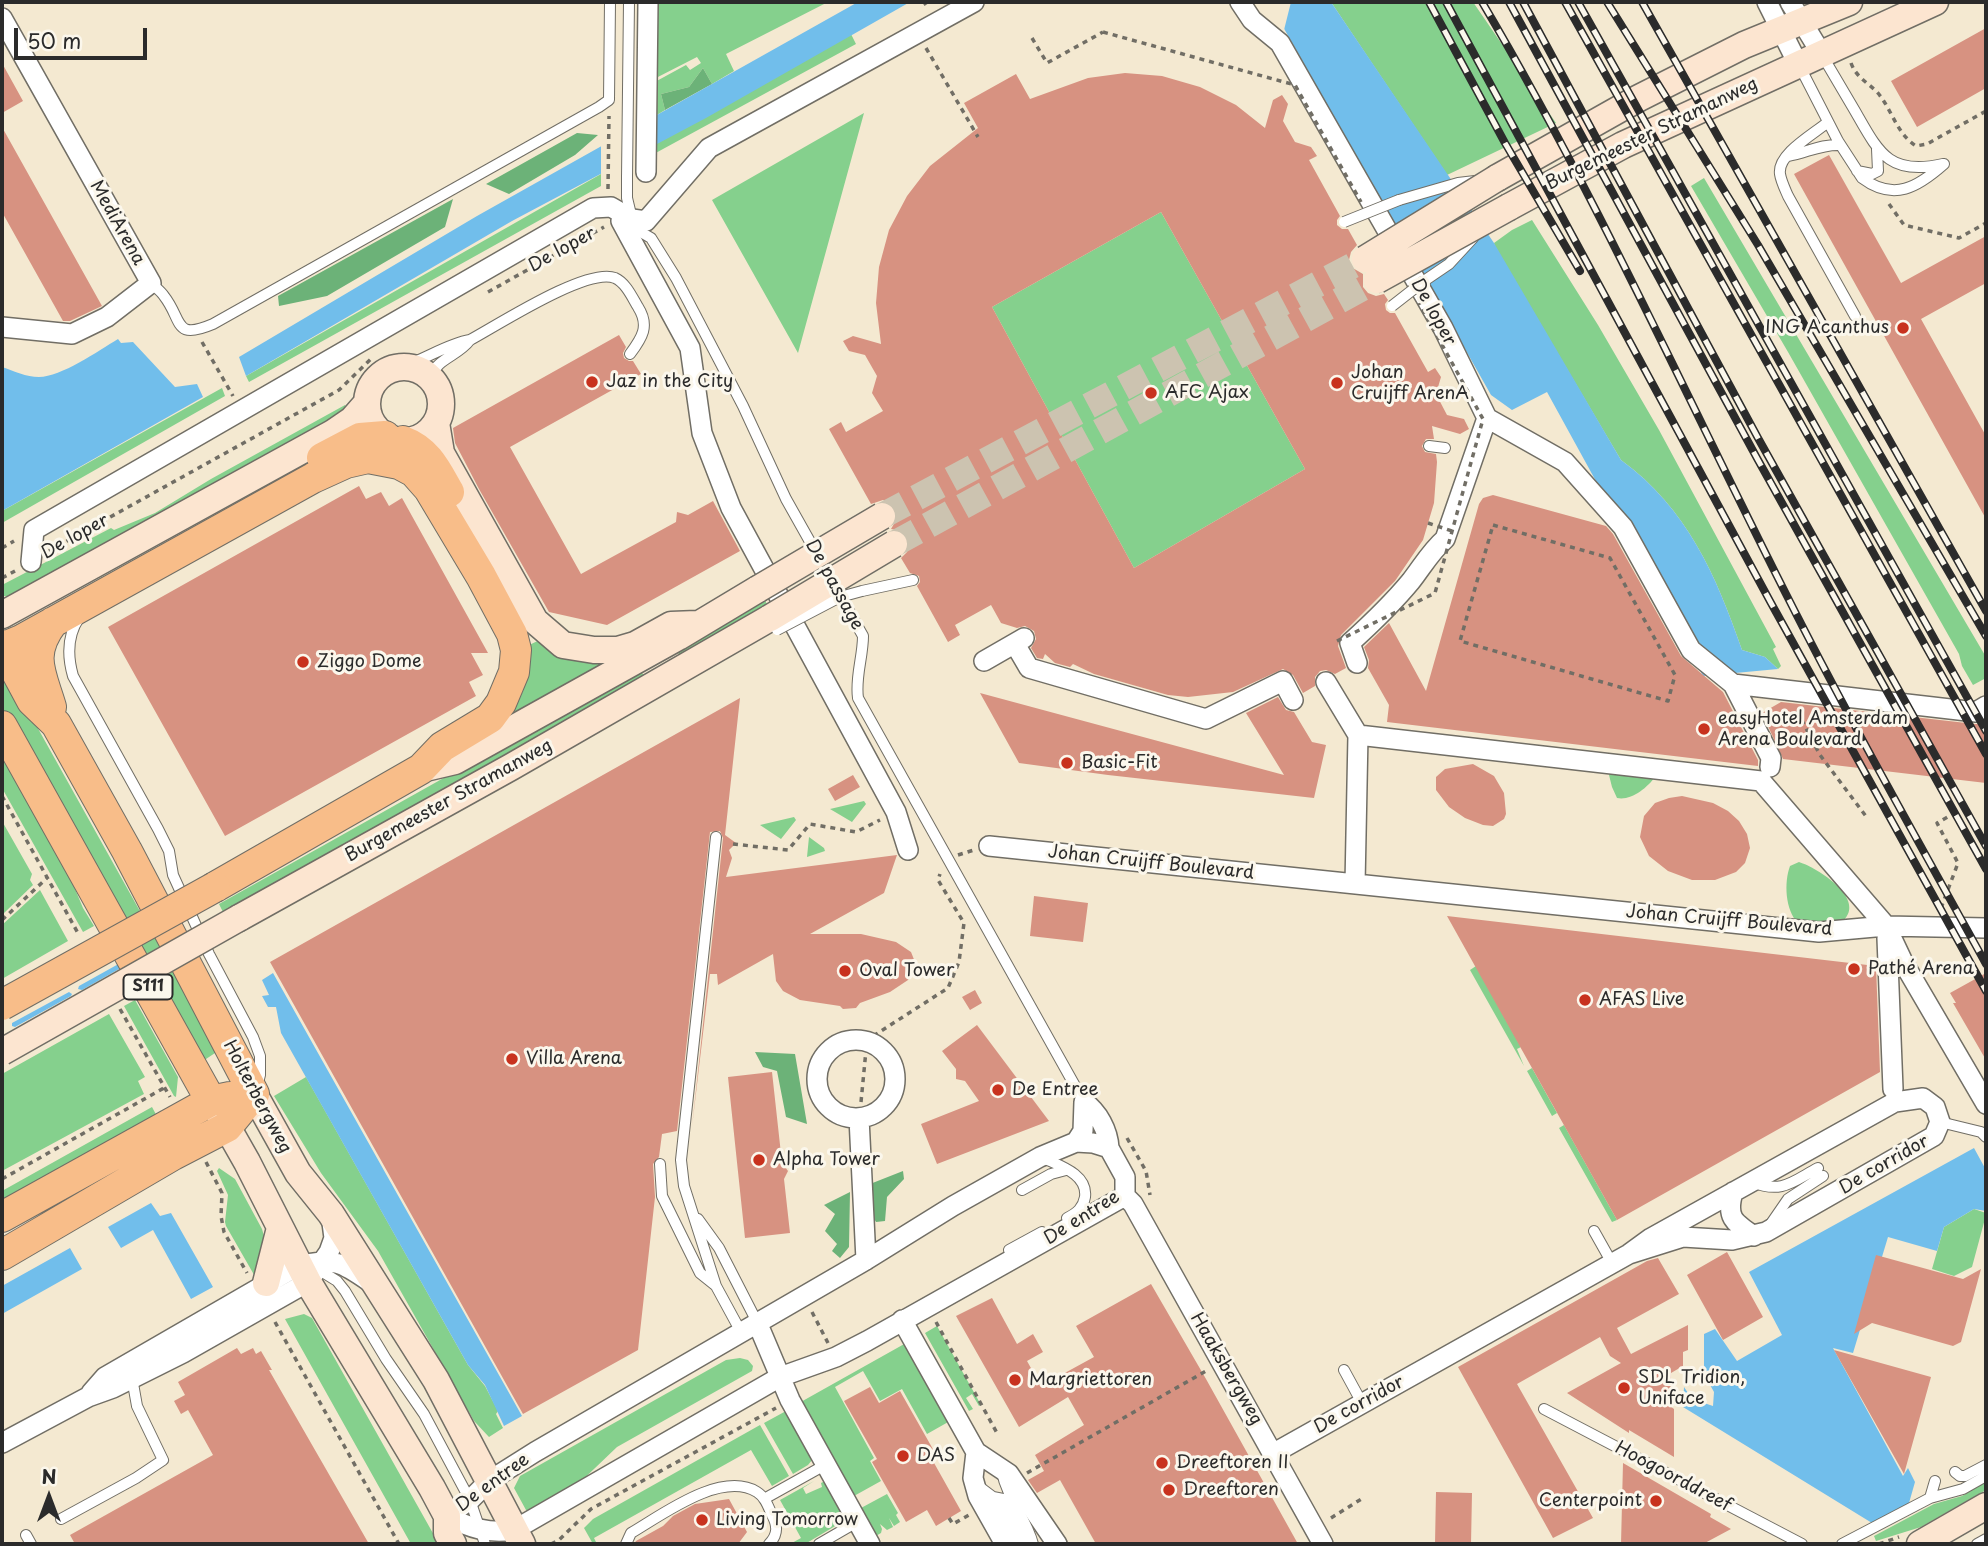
<!DOCTYPE html>
<meta charset="utf-8">
<style>
body{margin:0}
#map{position:relative;width:1988px;height:1546px;overflow:hidden;background:#f4e9d1;font-family:"Playpen Sans",sans-serif}
canvas{display:block}
.frame{position:absolute;inset:0;border:4px solid #2b2b2b;pointer-events:none}
.north{position:absolute;left:14px;top:1462px;width:70px;height:70px;-webkit-text-stroke:5px #fbf7ec;paint-order:stroke;rotate:0deg;font-size:19px;font-weight:700;line-height:28px;text-align:center;color:#2b2b2b}
.north::after{content:'';display:block;margin:auto;width:24px;height:32px;background:#2b2b2b;clip-path:polygon(50% 0,100% 100%,50% 72%,0 100%)}
.scale{position:absolute;left:14px;top:28px;width:133px;height:32px;box-sizing:border-box;border:4px solid #2b2b2b;border-top:0;padding-left:9px;font-size:21px;line-height:24px;white-space:nowrap;color:#2b2b2b;-webkit-text-stroke:5px #fbf7ec;paint-order:stroke}
</style>
<div id="map">
<canvas width="1988" height="1546"></canvas>
<div class="frame"></div>
<div class="north">N</div>
<div class="scale">50 m</div>
</div>
<script>
const c = document.querySelector('canvas').getContext('2d');
c.lineJoin = 'round';
function fillPath(path, color) {
  c.fillStyle = color;
  c.fill(path, 'evenodd');
}
function strokePath(path, color, width, dash) {
  c.strokeStyle = color;
  c.lineWidth = width;
  c.lineCap = dash ? 'butt' : 'round';
  c.setLineDash(dash || []);
  c.stroke(path);
}
function drawText(font, color, halo, rows, align = 'center') {
  c.font = font + ' "Playpen Sans",sans-serif';
  c.lineWidth = 6;
  c.setLineDash([]);
  c.textBaseline = 'middle';
  c.strokeStyle = halo;
  c.fillStyle = color;
  for (const [text, x, y, turn = 0] of rows) {
    c.save();
    c.translate(x, y);
    c.rotate((+turn || 0) * Math.PI / 180);
    c.textAlign = isNaN(turn) ? turn : align;
    if (halo) c.strokeText(text, 0, 0);
    c.fillText(text, 0, 0);
    c.restore();
  }
}
const green = new Path2D(`
 M655 2H828L726 54 734 71 712 84 703 68 689 87 661 94 665 110 652 118 653 83 686 65 690 70 701 63 697 57 652 80Z
 M1331 2H1473L1556 123 1447 175Z
 M851 34 856 44 652 155 653 145Z
 M864 113 798 353 712 200Z
 M601 174V186L249 382 246 376Z
 M1704 178 1986 657V678L1973 685 1962 666 1959 654 1788 352 1691 186Z
 M1161 212 1305 469 1134 568 992 307Z
 M1532 220 1598 325 1659 430 1776 647 1773 649 1781 666 1778 669 1765 657 1742 650C1716 575 1687 508 1621 460L1495 248 1494 243 1512 230Z
 M222 388 225 396 2 523V511Z
 M345 405 349 411 11 596H2V585L111 528 114 530 155 513 211 479Z
 M764 599 770 609 680 657 677 650Z
 M544 638 619 657 505 722C524 697 531 676 527 646Z
 M2 664 218 1051 203 1061 114 908 2 708Z
 M638 669 645 676 224 914 219 904Z
 M2 745 55 841 83 908 94 926 83 932 2 788Z
 M1614 769 1655 777C1647 788 1631 801 1617 798L1612 787 1609 775Z
 M864 801 866 804 852 822 830 809Z
 M794 817 796 820 781 839 760 825Z
 M2 821 32 874 30 880 33 885 2 915Z
 M809 837 824 848 825 851 807 857Z
 M1799 862C1818 868 1867 899 1843 921L1798 923C1785 910 1784 882 1790 866Z
 M40 890 68 941 2 979V925Z
 M1476 966 1521 1047 1517 1049 1524 1066 1470 970Z
 M135 1000 178 1077 176 1097 174 1096 124 1006Z
 M109 1014 145 1077 138 1081 144 1094 2 1171V1074Z
 M1532 1068 1557 1113 1552 1116 1527 1071Z
 M306 1077 468 1365 485 1386 498 1411 496 1414 503 1428 489 1437 474 1421 378 1251 321 1173 274 1096Z
 M152 1107 160 1122 2 1211V1191Z
 M1564 1125 1617 1220 1612 1222 1559 1128Z
 M219 1168 235 1179 262 1229 266 1243 257 1280 226 1226 225 1222 228 1195 217 1171Z
 M1974 1209 1986 1213V1215L1972 1267 1954 1276 1932 1269 1944 1227Z
 M304 1314 312 1318 439 1544H411L285 1319Z
 M937 1326 981 1405 979 1406 972 1394 966 1398 973 1409 969 1411 925 1333Z
 M906 1343 950 1421 927 1434 902 1389 880 1401 863 1371 835 1387 874 1458 870 1461 881 1481 854 1496 799 1403Z
 M740 1358 748 1360 753 1366 752 1371 617 1447 572 1490 530 1512 526 1510 514 1488 520 1476 726 1360Z
 M786 1411 812 1460 808 1465 793 1474 764 1423Z
 M760 1425 789 1476 772 1486 751 1450 594 1538 597 1544H593L584 1528 593 1519Z
 M814 1481 803 1488 806 1494 822 1487 821 1483 825 1481 844 1516 842 1522 805 1544H790L801 1538 780 1500Z
 M1986 1482V1490L1921 1527 1876 1541 1874 1536 1934 1504 1962 1496Z
 M887 1494 898 1513 896 1515 900 1522 894 1526 889 1518 893 1527 887 1530 880 1524 882 1529 881 1533 874 1537 861 1508Z`);
const forest = new Path2D(`
 M703 68 712 84 665 110 661 94 689 87Z
 M577 133 598 135 575 155 509 194 486 184Z
 M453 199 445 227 327 296 279 306 278 296Z
 M755 1052 795 1054 807 1124 786 1117 777 1071 763 1067Z
 M903 1171 904 1179 887 1197 885 1221 876 1222 869 1210 870 1184Z
 M850 1192 849 1247 840 1258 832 1251 837 1244 825 1231 835 1214 824 1205Z`);
const water = new Path2D(`
 M858 2H910L706 118 512 221 246 376 239 357 477 216Z
 M1269 2H1331L1494 243 1621 460C1687 508 1716 575 1742 650L1765 657 1778 669 1703 676 1547 392 1512 410 1491 395Z
 M118 339 121 343 133 342 175 387 197 384 203 397 2 511V367C14 371 26 377 39 377 61 377 98 351 118 339Z
 M140 952 142 956 82 990 78 989 79 986Z
 M273 973 522 1416 504 1426 485 1385 468 1365 281 1033 276 1007H268L262 996 269 995 262 980Z
 M69 992 72 994 71 996 15 1027 12 1026V1023Z
 M1974 1148 1986 1170V1211L1974 1209 1944 1227 1937 1251 1888 1237 1853 1353 1833 1348 1903 1476 1908 1468 1915 1482 1909 1503 1872 1523 1683 1407 1684 1387 1692 1399 1713 1406 1714 1392 1704 1374V1334L1715 1329 1737 1361 1782 1335 1749 1272Z
 M151 1203 160 1216 171 1213 213 1287 191 1299 153 1230 121 1248 108 1227Z
 M70 1248 82 1269 2 1314V1286Z`);
const pier = new Path2D(`
 M1270 2H1291L1283 34 1268 8Z
 M655 113 654 150 601 178V143Z`);
const building = new Path2D(`
 M1986 28V88L1917 127 1891 81Z
 M2 63 23 101 2 113Z
 M1125 73 1162 76 1200 87 1236 105 1265 128 1273 100 1282 95 1288 104 1283 121 1295 142 1311 147 1317 156 1309 160 1340 216 1337 220V225L1342 229H1348L1357 245 1351 252 1349 260 1351 267 1363 274V287L1368 293 1376 296 1384 294 1388 300 1385 304 1386 310 1390 313H1395L1428 372 1435 368 1441 377 1436 394 1447 415 1464 419 1469 429 1460 434 1432 426 1434 439H1426L1422 446 1425 452 1436 454 1437 462 1434 503 1423 540 1395 581 1341 635 1338 646 1346 668 1335 674 1326 670 1320 671 1315 677V686L1303 693 1293 675 1283 669 1233 692 1188 697 1168 695 1094 674 1073 664 1070 667 1055 663 1045 654 1043 659 1037 658 1031 648 1036 639 1034 631 1025 626 1017 628 1001 623 991 605 955 625 960 635 948 642 917 586 920 582 919 576 910 573 901 558 907 552 910 543 908 537 902 531 891 529 898 517 896 509 890 503 883 500 871 504 829 429 841 422 846 432 883 411 872 393 877 376 865 355 849 351 843 341 853 336 881 344 876 303 879 267 889 230 907 196 930 166 978 128 964 103 1016 74 1030 99 1088 78ZM1161 212 1305 469 1134 568 992 307Z
 M2 127 102 306 70 321H63L2 212Z
 M1829 155 1901 283 1986 236V283L1921 319 1986 436V519L1794 174Z
 M619 335 626 347 623 353 624 358 629 361H633L641 374 510 447 581 574 676 522 677 512 688 515 713 501 740 551 607 625 549 612 479 489 455 443 453 428Z
 M359 486 366 499 381 492 389 506 402 498 488 653H471L483 675 469 682 476 696 225 836 108 627Z
 M1493 495 1606 526 1613 534 1681 656 1723 692 1758 760V766L1387 722 1389 705 1368 668 1369 660 1364 647 1389 623 1426 691 1479 504 1483 498Z
 M980 693 1284 775 1246 713 1278 697 1286 710 1294 712 1312 742 1326 745 1314 798 1108 775 1019 763Z
 M740 698 725 835 736 843 729 850 732 858 726 877 897 855 884 893 810 934H861L896 942 911 952 915 962 914 971 908 980 890 992 860 1003 856 1008 843 1009 840 1006 800 1000 783 991 776 981 773 954 718 985 717 974H710L692 1127 723 838 720 831 710 832 677 1131 662 1134 659 1157 653 1164 655 1197 638 1350 523 1414 270 962Z
 M1781 702 1975 724H1986V783L1783 759 1762 713Z
 M1473 764 1494 776 1504 793 1506 814 1504 819 1493 826 1483 825 1465 818 1449 807 1436 790V777L1445 769Z
 M853 775 860 787 835 801 828 789Z
 M1682 796 1713 803 1728 811 1739 821 1747 834 1750 848 1745 863 1736 872 1715 880H1692L1668 871 1649 856 1640 837 1644 816 1655 803 1669 798Z
 M1034 896 1088 903 1083 942 1030 936Z
 M1447 916 1876 966 1880 1072 1617 1220Z
 M1986 973V1060L1953 1003H1956L1950 993Z
 M975 990 982 1003 970 1010 962 997Z
 M977 1025 1049 1121 937 1164 921 1124 979 1101 965 1081 956 1079V1069L942 1051Z
 M772 1072 782 1163 788 1171 784 1179 790 1233 745 1238 728 1077Z
 M1727 1252 1763 1317 1723 1340 1687 1275Z
 M1876 1255 1963 1279 1981 1269 1961 1342 1953 1346 1872 1323 1854 1334Z
 M1658 1258 1679 1294 1617 1328 1631 1354 1688 1325V1350L1683 1352V1366L1671 1373 1670 1406 1674 1409V1457L1629 1430V1433L1567 1393 1621 1363 1610 1356 1600 1337 1517 1384 1593 1518 1553 1538 1458 1367 1647 1261Z
 M1151 1284 1206 1379 1298 1544H1096L1060 1480 1037 1493 1028 1480 1044 1471 1035 1455 1084 1425 1068 1397 1019 1427 956 1316 992 1298 1017 1344 1033 1334 1043 1352 1027 1361 1041 1386 1094 1357 1076 1326Z
 M237 1348 241 1354 253 1348 256 1354 261 1351 272 1370H269L369 1544H75L70 1535 213 1455 188 1410 181 1414 174 1401 185 1395 178 1382Z
 M1834 1350 1931 1377 1904 1474Z
 M870 1387 879 1403 900 1391 934 1451 929 1454 961 1511 936 1526 927 1510 906 1522 872 1462 877 1459 844 1401Z
 M1623 1463 1711 1514 1710 1517 1731 1529 1703 1544H1621Z
 M1436 1492 1472 1493 1471 1544H1435Z
 M729 1499 747 1532 738 1544H634L636 1541 663 1526 673 1516 695 1504Z`);
const secondaryTunnel = new Path2D(`
 M882 516 1365 259
 M894 544 1377 280`);
const path = new Path2D(`
 M924 2 926 5
 M1032 38 1047 63 1103 32
 M926 48 978 137
 M1851 63C1856 77 1867 82 1877 92 1892 109 1896 133 1916 146L1927 144 1986 111
 M608 189 609 116
 M1889 204 1904 225 1959 238 1986 223
 M488 292 604 227
 M202 342 233 396
 M1493 525 1610 558 1675 675 1668 701 1460 641Z
 M2 548 14 541
 M49 551 339 390 372 358
 M2 578 15 571
 M1797 711 1820 755 1868 819
 M2 796 79 935
 M733 844 788 850 810 824 856 832 880 820
 M958 855 974 850
 M1941 908 1958 863 1937 823 1951 815
 M2 920 47 878
 M120 1009 170 1097
 M861 1102 867 1040 948 988 959 962 964 923 938 880 940 874
 M1127 1138 1146 1171 1150 1195
 M206 1162 222 1193 221 1216 224 1232 247 1273
 M2 1179 164 1088
 M812 1312 828 1343
 M275 1322 399 1544
 M936 1322 997 1433
 M1027 1473 1206 1371
 M949 1518 953 1524 969 1515
 M1331 1518 1363 1498
 M551 1544 559 1540 591 1509 776 1408
 M1879 1544 1899 1537`);
const lane = new Path2D(`
 M629 2 627 177V198L632 219 639 231 651 238 676 278 743 406 786 499 863 636C863 657 855 677 858 698L1084 1102
 M1822 55C1833 74 1844 92 1855 111 1879 153 1889 176 1943 164
 M1800 67 1838 141 1862 178C1894 202 1918 187 1944 164
 M1828 122C1814 134 1777 154 1780 174 1781 181 1785 189 1788 196L1855 316
 M1788 156C1806 153 1821 144 1840 145
 M1857 171 1872 174 1878 171 1877 149
 M1399 200 1458 183 1475 181
 M1424 281 1449 264 1473 238
 M151 283C155 287 161 291 164 296 183 320 173 341 213 324L599 107 609 100 610 2
 M404 366C426 359 447 344 470 340 498 325 587 267 615 278 626 283 632 297 638 307 650 326 642 338 630 354
 M430 377C438 358 458 356 470 340
 M1429 446 1445 448
 M862 591 913 580
 M79 618C67 636 67 655 73 676L158 829 169 851 173 875 209 954 253 1037 260 1056V1075L257 1086
 M716 837 681 1160 684 1186 716 1286 741 1332
 M1940 1122 1981 1132 1986 1137
 M1041 1157C1057 1165 1088 1173 1085 1197 1083 1208 1077 1213 1067 1218
 M660 1164 662 1196 700 1273 715 1285
 M1752 1182C1782 1194 1792 1182 1818 1168
 M1022 1190 1051 1174 1066 1170
 M698 1219 719 1248 757 1322
 M1768 1228 1788 1199 1823 1176
 M1594 1231 1612 1263
 M1009 1250 1042 1232
 M316 1268 337 1281 345 1291 386 1359 424 1414 470 1500 485 1544
 M1344 1370 1362 1403
 M1544 1409 1802 1544
 M1002 1472C1007 1498 1026 1517 1033 1544
 M1955 1472 1960 1476H1965L1986 1465
 M977 1485 993 1497 1003 1499 1021 1531 1031 1544
 M993 1497 1013 1535 1021 1544
 M1930 1498 1935 1481
 M764 1499 825 1465
 M61 1519 136 1478 163 1460 137 1406 132 1378
 M26 1535 31 1544
 M626 1544 631 1533C662 1515 721 1470 757 1492 765 1497 768 1506 772 1515 778 1526 778 1535 769 1544
 M819 1544 857 1522
 M1842 1544 1930 1498 1963 1489 1986 1476
 M1977 1544 1986 1539`);
const street = new Path2D(`
 M1240 2 1252 20 1280 43 1443 328 1487 418 1445 539C1431 551 1422 567 1411 581 1392 604 1371 624 1350 643L1357 663
 M1767 2 1798 64
 M1790 2 1821 53
 M2 18 151 283 107 317 72 334 2 327
 M646 172 648 2
 M621 221 690 348 702 433 731 508 896 812 908 850
 M1487 418 1565 462 1623 527 1691 650 1733 684 1771 758 1770 767
 M31 562 34 530 593 208 611 207 632 219 646 221 709 148 974 2
 M1015 644 1029 668 1206 719 1283 681 1293 700
 M984 661 1024 638
 M1326 682 1358 735 1761 781 1886 926 1903 962 1986 1104
 M1733 684 1976 712 1986 706
 M989 846 1819 932 1886 926 1986 928
 M1355 884 1358 735
 M1887 938 1893 1089
 M817 1079a39 39 0 1 1 78 0a39 39 0 1 1-78 0Z
 M859 1118 866 1260
 M1076 1142 1093 1143 1109 1148 1125 1177V1196L867 1341 836 1357 780 1377 514 1530C489 1534 469 1528 447 1516L470 1500 489 1481 535 1452 866 1260 953 1206 1040 1157Z
 M1076 1142 1083 1131 1084 1102C1098 1112 1108 1130 1109 1148
 M1733 1192C1726 1217 1733 1222 1754 1236
 M1125 1196 1133 1204 1323 1544
 M902 1320 976 1452 1009 1474 1057 1544
 M757 1322 790 1400 870 1544
 M91 1393 105 1377 299 1265C336 1259 340 1261 370 1282
 M2 1443 88 1397 113 1388 183 1353 308 1282 329 1252 334 1238 331 1215
 M976 1452 973 1478 978 1496 1005 1544
 M1274 1453 1629 1254 1651 1238 1895 1102 1923 1098 1935 1107 1940 1122 1934 1136 1766 1232 1732 1240 1683 1237 1629 1254`);
const secondary = new Path2D(`
 M1497 178 1639 98 1744 45 1849 2
 M1509 207 1623 145 1935 2
 M367 404a37 37 0 1 1 74 0a37 37 0 1 1-74 0Z
 M436 423 441 453 535 621 563 645 594 650H618L635 645 671 625 697 624
 M2 615 333 433 352 420 366 404
 M421 769 455 761 678 637 758 589
 M239 918 511 767 770 618
 M254 1094 298 1173 331 1214 436 1380 522 1544
 M218 1111 247 1162 308 1282 432 1488 447 1516V1533L453 1544
 M266 1283 280 1228
 M1920 1544 1986 1506`);
const primary = new Path2D(`
 M403 441C428 450 437 471 449 492
 M322 458 360 438 385 436
 M2 645 32 701 56 724 127 851 254 1094
 M2 648 21 640 313 478 346 463 368 458 399 464 414 472 429 489 481 576 512 634 516 650 514 672 501 703 490 718 442 747 421 769 215 887
 M51 707C41 673 28 655 53 622
 M2 726 211 1101
 M2 1217 211 1101 230 1097
 M2 1255 173 1155 227 1127 254 1094`);
const rail = new Path2D(`
 M1429 2 1505 143 1580 271
 M1446 2 1771 603 1986 991
 M1482 2C1595 193 1686 396 1786 594 1849 719 1918 841 1986 964
 M1509 2 1758 460 1986 869
 M1523 2 1758 438 1986 846
 M1565 2 1986 754
 M1578 2 1986 731
 M1607 2 1758 245 1986 636
 M1642 2 1986 611`);
const pathBridge = new Path2D(`
 M1103 32 1295 85 1361 202
 M1428 523 1452 531
 M1337 641 1435 593 1483 419 1419 303`);
const laneBridge = new Path2D(`
 M1344 222 1399 200
 M1392 306 1424 281
 M777 630 840 597 862 591`);
const secondaryBridge = new Path2D(`
 M1365 259 1497 178
 M1377 280 1509 207
 M758 589 882 516
 M770 618 894 544
 M2 1052 239 918`);
const primaryBridge = new Path2D(`
 M2 1005 215 887`);
const markers = [
 [1903,328,7,"#c8321e"],
 [592,382,7,"#c8321e"],
 [1337,383,7,"#c8321e"],
 [1151,393,7,"#c8321e"],
 [303,662,7,"#c8321e"],
 [1704,729,7,"#c8321e"],
 [1067,763,7,"#c8321e"],
 [1854,969,7,"#c8321e"],
 [845,971,7,"#c8321e"],
 [1585,1000,7,"#c8321e"],
 [512,1059,7,"#c8321e"],
 [998,1090,7,"#c8321e"],
 [759,1160,7,"#c8321e"],
 [1015,1380,7,"#c8321e"],
 [1624,1388,7,"#c8321e"],
 [903,1456,7,"#c8321e"],
 [1162,1463,7,"#c8321e"],
 [1169,1490,7,"#c8321e"],
 [1656,1501,7,"#c8321e"],
 [702,1520,7,"#c8321e"]
];
const shields = [
 [148,987,49]
];
const shieldNames = [
 ["S111",148,987]
];
const streetNames = [
 ["Burgemeester Stramanweg",1652,134,-26],
 ["MediArena",117,223,61],
 ["De loper",562,250,-29],
 ["De loper",1433,312,61],
 ["De loper",75,537,-29],
 ["De passage",834,585,61],
 ["Burgemeester Stramanweg",449,801,-29],
 ["Johan Cruijff Boulevard",1151,863,6],
 ["Johan Cruijff Boulevard",1729,921,5],
 ["Holterbergweg",257,1097,62],
 ["De corridor",1884,1165,-30],
 ["De entree",1082,1218,-32],
 ["Haaksbergweg",1226,1369,60],
 ["De corridor",1359,1405,-29],
 ["Hoogoorddreef",1673,1477,28],
 ["De entree",493,1483,-36]
];
const poiNames = [
 ["ING Acanthus",1889,328,"right"],
 ["Johan",1351,373],
 ["Cruijff ArenA",1351,394],
 ["Jaz in the City",606,382],
 ["AFC Ajax",1165,393],
 ["Ziggo Dome",317,662],
 ["easyHotel Amsterdam",1718,719],
 ["Arena Boulevard",1718,740],
 ["Basic-Fit",1081,763],
 ["Pathé Arena",1868,969],
 ["Oval Tower",859,971],
 ["AFAS Live",1599,1000],
 ["Villa Arena",526,1059],
 ["De Entree",1012,1090],
 ["Alpha Tower",773,1160],
 ["SDL Tridion,",1638,1378],
 ["Uniface",1638,1399],
 ["Margriettoren",1029,1380],
 ["DAS",917,1456],
 ["Dreeftoren II",1176,1463],
 ["Dreeftoren",1183,1490],
 ["Centerpoint",1642,1501,"right"],
 ["Living Tomorrow",716,1520]
];
fillPath(green, '#85d08d');
fillPath(forest, '#6cb278');
fillPath(water, '#71beeb');
fillPath(pier, '#f4e9d1');
fillPath(building, '#d79281');
strokePath(secondaryTunnel, '#ccc3b0', 26, [26, 13]);
strokePath(lane, '#716e65', 12);
strokePath(street, '#716e65', 22);
strokePath(secondary, '#716e65', 29);
strokePath(primary, '#716e65', 32);
strokePath(path, '#716e65', 3.5, [5, 5]);
strokePath(lane, '#fff', 10);
strokePath(street, '#fff', 19);
strokePath(secondary, '#fce5d0', 26);
strokePath(primary, '#f8bd89', 30);
strokePath(rail, '#2b2b2b', 8);
strokePath(rail, '#fbf7ec', 5, [16]);
strokePath(laneBridge, '#716e65', 12, []);
strokePath(secondaryBridge, '#716e65', 29, []);
strokePath(primaryBridge, '#716e65', 32, []);
strokePath(pathBridge, '#716e65', 3.5, [5, 5]);
strokePath(laneBridge, '#fff', 10);
strokePath(secondaryBridge, '#fce5d0', 26);
strokePath(primaryBridge, '#f8bd89', 30);
for (const [x, y, r, color] of markers) {
  const dot = new Path2D();
  dot.arc(x, y, r, 0, 2 * Math.PI);
  c.fillStyle = color;
  c.fill(dot);
  strokePath(dot, '#fbf7ec', 2.5);
}
for (const [x, y, w] of shields) {
  const box = new Path2D();
  box.roundRect(x - w / 2, y - 12.5, w, 25, 5);
  c.fillStyle = '#fbf7ec';
  c.fill(box);
  strokePath(box, '#2b2b2b', 2);
}
drawText('bold 16px', '#2b2b2b', null, shieldNames);
drawText('18px', '#2b2b2b', '#fbf7ec', streetNames);
drawText('18px', '#2b2b2b', '#fbf7ec', poiNames, 'left');
</script>
